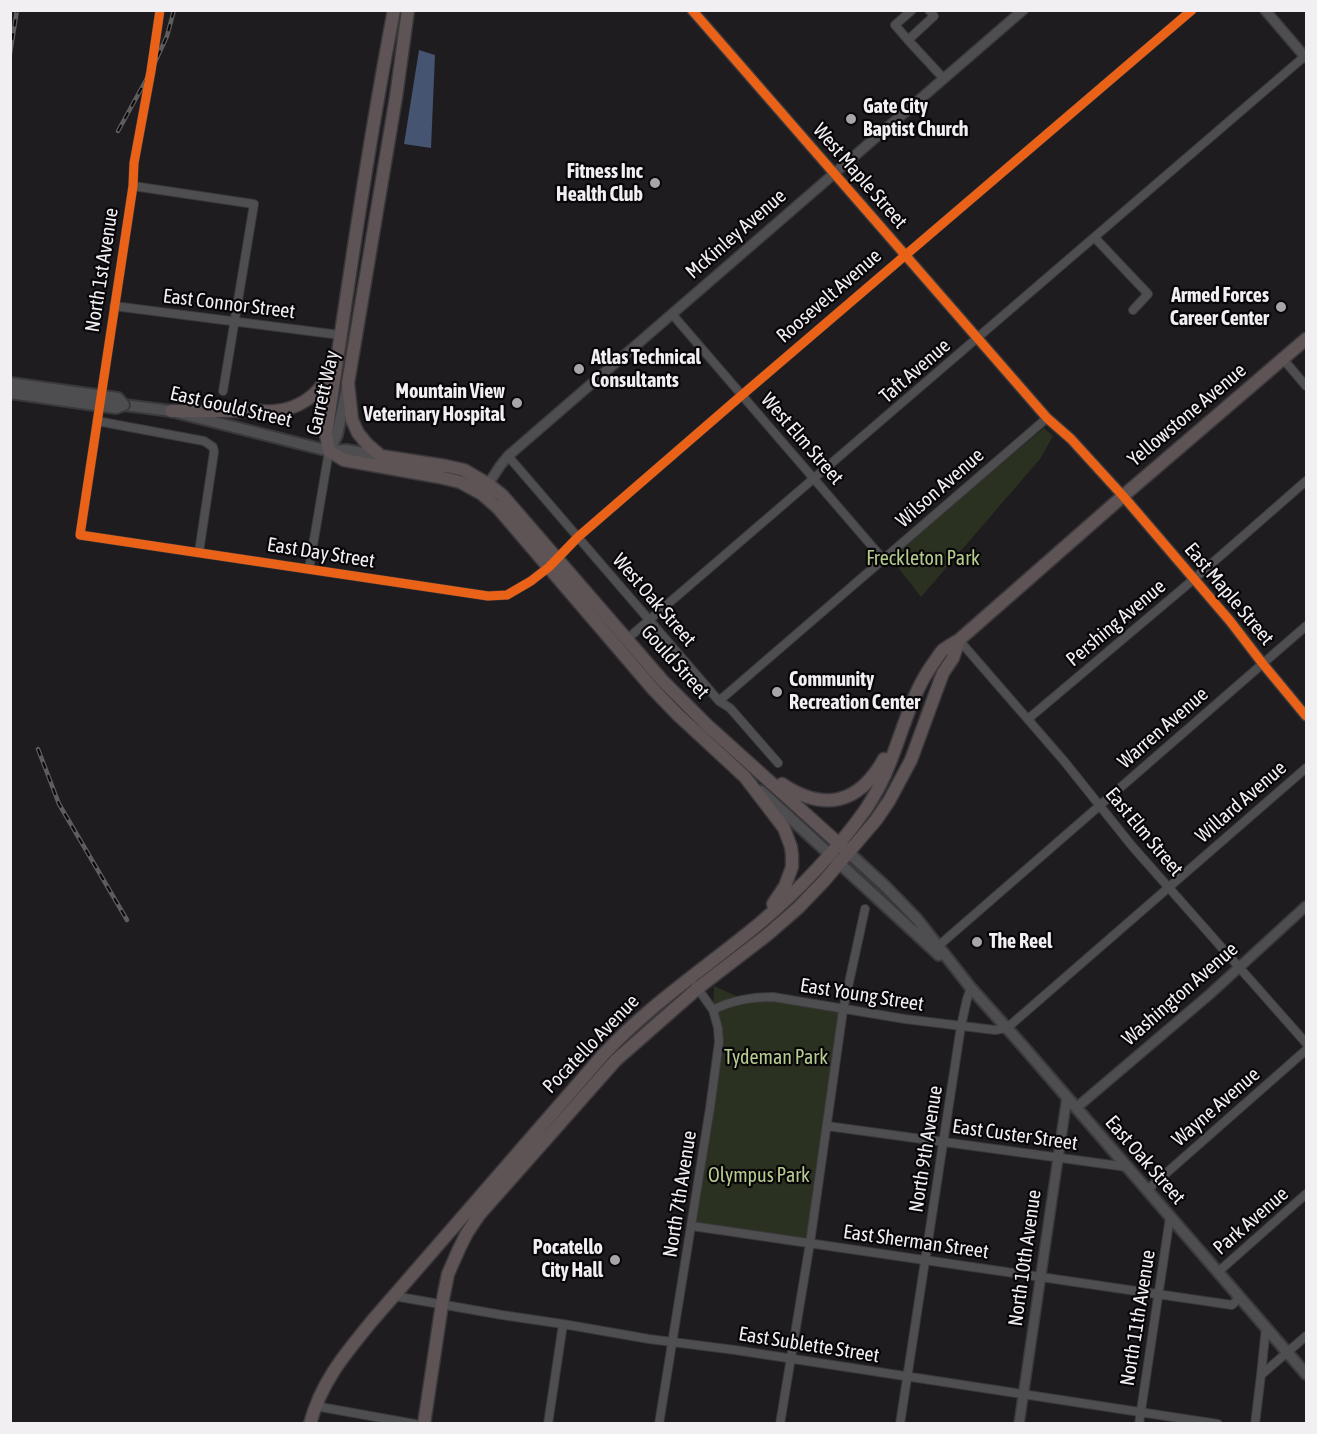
<!DOCTYPE html>
<style>
body{margin:0}
#map{position:relative;width:1317px;height:1434px;overflow:hidden;background:#1e1c1f;font-family:"Asap Condensed",sans-serif}
canvas{display:block}
.frame{position:absolute;inset:0;border:12px solid #f1eff2;pointer-events:none}
</style>
<div id="map">
<canvas width="1317" height="1434"></canvas>
<div class="frame"></div>
</div>
<script>
const c = document.querySelector('canvas').getContext('2d');
c.lineJoin = 'round';
function fillPath(path, color) {
  c.fillStyle = color;
  c.fill(path, 'evenodd');
}
function strokePath(path, color, width, dash) {
  c.strokeStyle = color;
  c.lineWidth = width;
  c.lineCap = dash ? 'butt' : 'round';
  c.setLineDash(dash || []);
  c.stroke(path);
}
function drawText(font, color, halo, rows, align = 'center') {
  c.font = font + ' "Asap Condensed",sans-serif';
  c.lineWidth = 4.5;
  c.setLineDash([]);
  c.textBaseline = 'middle';
  c.strokeStyle = halo;
  c.fillStyle = color;
  for (const [text, x, y, turn = 0] of rows) {
    c.save();
    c.translate(x, y);
    c.rotate((+turn || 0) * Math.PI / 180);
    c.textAlign = isNaN(turn) ? turn : align;
    if (halo) c.strokeText(text, 0, 0);
    c.fillText(text, 0, 0);
    c.restore();
  }
}
const green = new Path2D(`
 M1044 428 1053 436 1040 459 921 597 890 557Z
 M714 986 743 999 757 997 843 1010 810 1243 692 1226 719 1042 713 1010Z`);
const water = new Path2D(`
 M419 50 435 55 431 148 404 144Z`);
const minor = new Path2D(`
 M160 10 151 71 134 163 133 186 80 535 488 596 507 595 531 581 549 567 578 537 742 395 1192 10
 M912 10 895 25 908 40 934 16 929 10
 M908 40 944 79
 M133 186 254 204 223 391
 M1095 238 1148 294 1133 310
 M114 306 340 335
 M672 314 883 559
 M1283 359 1306 386
 M97 421 193 439 204 441 213 447 214 452 199 552
 M508 456 719 701 730 708 778 763
 M309 569 329 451
 M627 639 1305 56
 M959 640 1064 761 1132 846 1306 1043
 M719 701 1047 418
 M1028 719 1194 579 1306 481
 M936 948 1306 626
 M713 1010C732 1000 752 997 773 997L905 1019 995 1030 1007 1028 1306 768
 M827 1126 1127 1167
 M1147 1190 1306 1050
 M692 1226 1232 1305 1240 1297
 M1218 1272 1306 1194
 M394 1296 502 1315 563 1324 649 1339 735 1350 1218 1424
 M1261 1375 1266 1327
 M315 1406 415 1424
 M548 1424 563 1324
 M659 1424 710 1108 719 1042 718 1028 713 1010 696 986
 M780 1424 810 1243 843 1010 865 909
 M900 1424 961 1026 967 999 971 988
 M1139 1424 1170 1217
 M1255 1424 1261 1375 1306 1336`);
const tertiary = new Path2D(`
 M692 10 1047 418 1071 439 1123 496 1230 621 1263 664 1306 716
 M1265 10 1306 58
 M485 489 500 466 508 456 1023 10
 M1076 1108 1210 994 1306 906
 M1019 1424 1067 1097`);
const secondary = new Path2D(`
 M124 405 171 411 329 451 346 450 381 456
 M329 451 337 435 347 388
 M761 791 939 955
 M848 852 886 887 917 919 971 988 1022 1045 1306 1374`);
const primary = new Path2D(`
 M394 10C367 151 347 293 326 435L329 451 344 460 439 477 460 482 482 494 498 508 653 689 677 714 745 777 784 828 791 847 792 855V867L785 886 773 904
 M408 10 396 97 348 383 352 420 358 433 367 444 381 456 446 466 464 470 488 484 502 495 662 680 707 725 848 852
 M171 411H259C281 413 303 407 319 389 325 382 328 372 333 364
 M782 784C824 812 859 804 884 759
 M310 1424C321 1382 345 1354 372 1321L603 1055C650 1004 707 967 760 923 799 890 836 851 866 809 875 795 883 781 889 765 903 731 911 695 932 665 936 660 939 654 943 650 948 646 954 643 959 640L1123 496 1306 339
 M424 1424 442 1304 448 1274 459 1249 467 1233 479 1215 616 1060 698 988 767 935 798 908 824 881 876 820 889 801 911 760 937 689 943 673 953 658 959 640`);
const rail = new Path2D(`
 M10 54 17 10
 M118 131 151 71 167 36 174 10
 M38 749 59 804 127 920`);
const secondaryBridge = new Path2D(`
 M10 383 118 398 124 405 116 408 10 393`);
const cycleway = new Path2D(`
 M160 10 151 71 134 163 133 186 80 535 488 596 507 595 531 581 549 567 578 537 742 395 1192 10
 M692 10 1047 418 1071 439 1123 496 1230 621 1263 664 1306 716`);
const markers = [
 [851,119,6,"#a7a5a8"],
 [655,183,6,"#a7a5a8"],
 [1281,307,6,"#a7a5a8"],
 [579,369,6,"#a7a5a8"],
 [517,403,6,"#a7a5a8"],
 [777,692,6,"#a7a5a8"],
 [977,942,6,"#a7a5a8"],
 [615,1260,6,"#a7a5a8"]
];
const poiNames = [
 ["Gate City",863,107],
 ["Baptist Church",863,130],
 ["Fitness Inc",643,172,"right"],
 ["Health Club",643,195,"right"],
 ["Armed Forces",1269,296,"right"],
 ["Career Center",1269,319,"right"],
 ["Atlas Technical",591,358],
 ["Consultants",591,381],
 ["Mountain View",505,392,"right"],
 ["Veterinary Hospital",505,415,"right"],
 ["Community",789,680],
 ["Recreation Center",789,703],
 ["The Reel",989,942],
 ["Pocatello",603,1248,"right"],
 ["City Hall",603,1271,"right"]
];
const streetNames = [
 ["West Maple Street",860,176,49],
 ["McKinley Avenue",736,234,-41],
 ["North 1st Avenue",102,270,-81],
 ["Roosevelt Avenue",829,296,-41],
 ["East Connor Street",229,304,7],
 ["Taft Avenue",915,371,-41],
 ["Garrett Way",323,393,-77],
 ["East Gould Street",231,407,13],
 ["Yellowstone Avenue",1187,415,-40],
 ["West Elm Street",802,439,49],
 ["Wilson Avenue",940,488,-41],
 ["East Day Street",321,553,9],
 ["East Maple Street",1229,594,50],
 ["West Oak Street",654,600,49],
 ["Pershing Avenue",1116,623,-40],
 ["Gould Street",675,662,48],
 ["Warren Avenue",1163,728,-41],
 ["Willard Avenue",1241,802,-41],
 ["East Elm Street",1144,832,50],
 ["Washington Avenue",1180,994,-41],
 ["East Young Street",862,995,9],
 ["Pocatello Avenue",591,1044,-46],
 ["Wayne Avenue",1216,1107,-41],
 ["East Custer Street",1015,1135,8],
 ["North 9th Avenue",926,1149,-81],
 ["East Oak Street",1145,1160,49],
 ["North 7th Avenue",680,1194,-81],
 ["Park Avenue",1251,1221,-41],
 ["East Sherman Street",916,1242,8],
 ["North 10th Avenue",1025,1258,-82],
 ["North 11th Avenue",1138,1318,-81],
 ["East Sublette Street",809,1345,9]
];
const parkNames = [
 ["Freckleton Park",923,559],
 ["Tydeman Park",776,1058],
 ["Olympus Park",759,1176]
];
fillPath(green, '#2b3120');
fillPath(water, '#455470');
strokePath(minor, '#3a383b', 10);
strokePath(tertiary, '#3a383b', 12);
strokePath(secondary, '#3a383b', 14);
strokePath(primary, '#3a383b', 15);
strokePath(minor, '#4e4d4f', 8);
strokePath(tertiary, '#4e4d4f', 9);
strokePath(secondary, '#4e4d4f', 10);
strokePath(primary, '#5e5456', 12);
strokePath(rail, '#5e5d5e', 4.5);
strokePath(rail, '#080608', 2, [7]);
strokePath(secondaryBridge, '#3a383b', 14, []);
strokePath(secondaryBridge, '#4e4d4f', 10);
strokePath(cycleway, '#ea6118', 9);
for (const [x, y, r, color] of markers) {
  const dot = new Path2D();
  dot.arc(x, y, r, 0, 2 * Math.PI);
  c.fillStyle = color;
  c.fill(dot);
  strokePath(dot, '#080608', 2);
}
drawText('bold 20px', '#f1eff2', '#080608', poiNames, 'left');
drawText('20px', '#f1eff2', '#080608', streetNames);
drawText('20px', '#b5cc8f', '#080608', parkNames);
</script>
